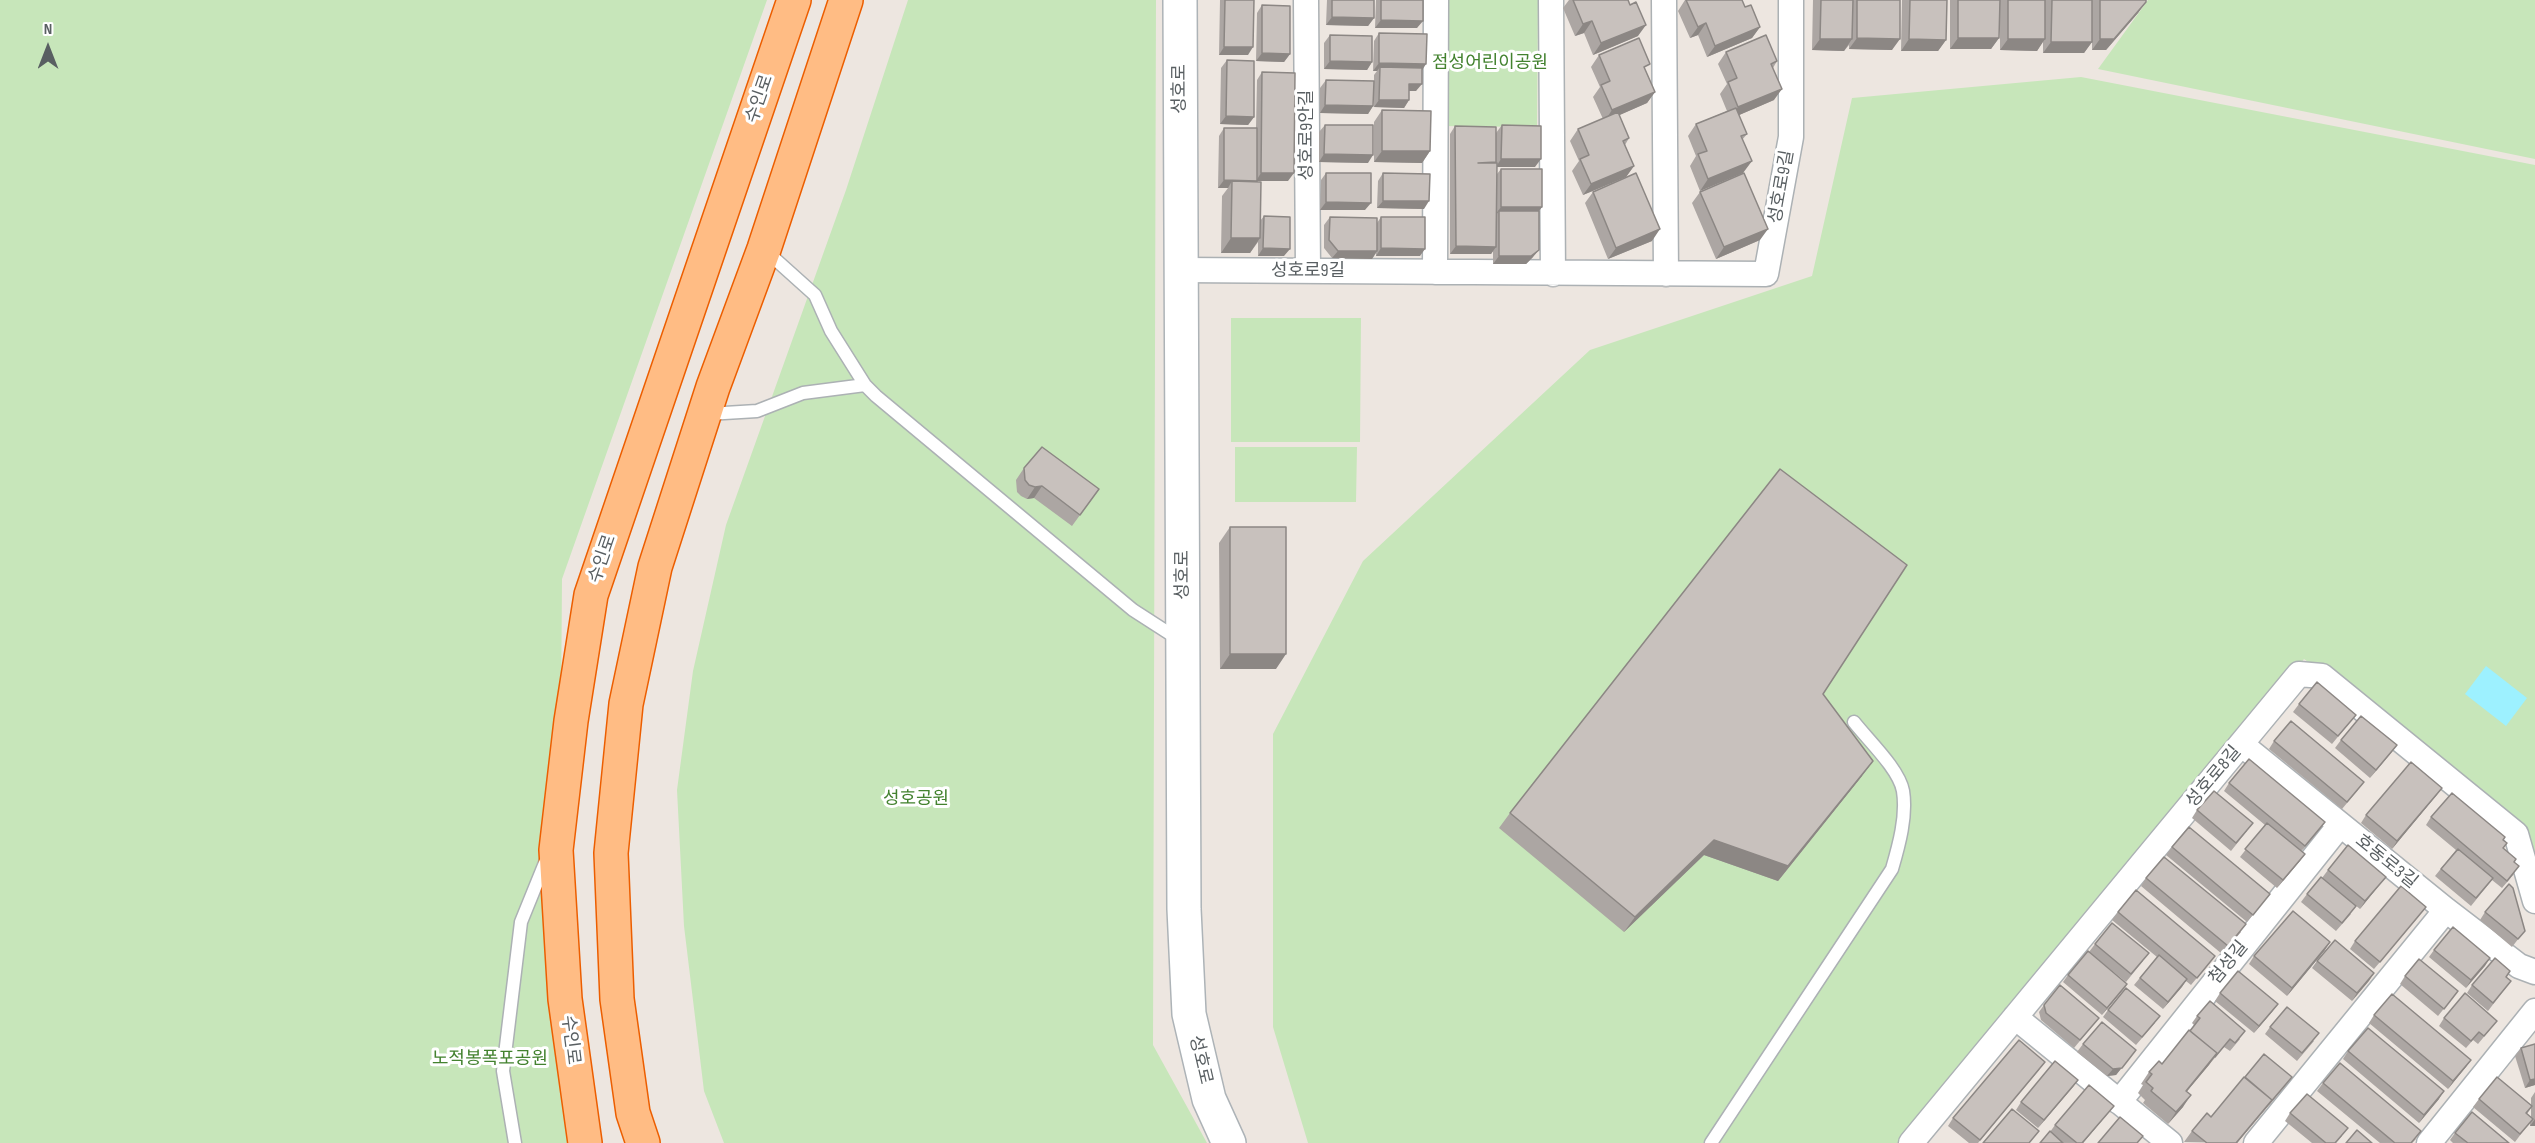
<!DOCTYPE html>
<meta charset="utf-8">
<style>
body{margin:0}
#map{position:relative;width:2535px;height:1143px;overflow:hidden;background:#ede6e0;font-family:"Sofia Sans Condensed",sans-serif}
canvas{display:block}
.north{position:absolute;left:18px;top:18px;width:60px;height:60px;-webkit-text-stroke:4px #fff;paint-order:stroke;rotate:0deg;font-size:16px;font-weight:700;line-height:24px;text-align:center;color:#595f62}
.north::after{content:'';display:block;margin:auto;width:21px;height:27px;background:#595f62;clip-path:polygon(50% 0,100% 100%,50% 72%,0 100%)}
</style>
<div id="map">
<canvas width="2535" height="1143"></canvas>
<div class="north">N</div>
</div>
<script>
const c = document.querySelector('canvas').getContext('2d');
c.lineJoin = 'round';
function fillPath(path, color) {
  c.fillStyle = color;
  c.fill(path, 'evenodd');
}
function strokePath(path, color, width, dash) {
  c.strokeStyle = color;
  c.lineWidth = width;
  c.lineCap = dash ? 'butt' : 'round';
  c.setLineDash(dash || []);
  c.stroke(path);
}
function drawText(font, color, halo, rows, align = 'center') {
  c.font = font + ' "Sofia Sans Condensed","Noto Sans KR",sans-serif';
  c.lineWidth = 6;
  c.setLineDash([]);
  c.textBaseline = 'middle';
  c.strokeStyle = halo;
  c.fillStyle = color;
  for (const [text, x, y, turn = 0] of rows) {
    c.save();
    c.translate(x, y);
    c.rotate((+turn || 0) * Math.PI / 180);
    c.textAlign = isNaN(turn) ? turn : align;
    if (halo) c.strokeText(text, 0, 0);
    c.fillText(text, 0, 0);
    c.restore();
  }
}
const green = new Path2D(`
 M0 0H767L562 579 559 968 589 1143H0Z
 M908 0H1156L1153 1045 1207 1143H724L704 1091 684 926 677 790 693 671 726 525 846 190Z
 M1443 0H1538L1537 127 1441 126Z
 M2148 0H2535V159L2098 69Z
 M2081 77 2535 165V879L2500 807 2429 747 2304 659 2224 763 1935 1097 1898 1143H1308L1273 1027V734L1363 561 1590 350 1812 276 1852 98Z
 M1231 318H1361L1360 442H1231Z
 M1235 447H1357L1356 502H1235Z`);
const water = new Path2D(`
 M2486 666 2527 698 2506 726 2465 694Z`);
const lane = new Path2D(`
 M865 385 876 396 1133 610 1178 639
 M708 414 757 411 803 393 865 385 831 331 815 295 766 251
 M515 1143 503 1071 521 922 547 858
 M1711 1143 1892 869C1899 845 1907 816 1903 791 1899 769 1868 740 1854 722`);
const street = new Path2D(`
 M1306 0 1308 271
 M1551 0 1553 274
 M1664 0 1666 274
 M1181 270 1766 274 1791 137V0
 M1435 272 1436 0
 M2241 744 2446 910 2519 966 2535 972
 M2015 1017 2170 1143
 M2119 1102 2340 825
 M1911 1143 2299 674 2322 676 2516 834 2535 901
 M2256 1143 2446 910
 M2429 1143 2535 1011`);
const secondary = new Path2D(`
 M1180 0 1184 909 1189 1014 1209 1099 1229 1143`);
const highway = new Path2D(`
 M585 1143 565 999 556 850 571 721 591 595 794 0
 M643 1143 633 1113 617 999 611 853 626 704 655 567 713 387 764 249 846 0`);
const wall = new Path2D(`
 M1220 0H1254L1248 55H1219Z
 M1327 0H1374V18L1368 26 1326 25Z
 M1376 0H1423L1417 28H1375Z
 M1569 0H1628L1638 36 1593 55 1584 33 1575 36 1563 8Z
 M1685 0H1742L1745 7 1760 27 1752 38 1707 57 1698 35 1690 38 1678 11Z
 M1813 0H1900L1892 50 1849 49V45L1844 51 1812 50Z
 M1902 0H1947L1946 40 1938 51H1901Z
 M1950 0H2000L1999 38 1991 49H1950Z
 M2000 0H2092V42L2084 53H2043V41L2037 51 2000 50Z
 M2092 0H2146L2138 13 2106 50H2092Z
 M1262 5 1290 54 1284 62 1256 61 1257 13Z
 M1379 33 1422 70 1416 91H1409V100L1404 108 1374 107V75L1377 71H1373L1374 41Z
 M1330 35 1372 62 1367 70 1324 69V43Z
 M1726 52 1777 61 1773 68 1774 100 1739 115 1747 134 1742 140 1743 173 1700 191 1690 166 1696 156 1688 136 1696 124 1727 111 1720 94 1727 84 1718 64Z
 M1599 55 1646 71 1655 92 1647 103 1619 115 1629 138 1625 145 1634 166 1626 177 1583 195 1572 171 1579 161 1570 141 1578 129 1603 119 1593 97 1600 87 1591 67Z
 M1227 60 1254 117 1248 125 1220 124 1221 68Z
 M1262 72 1288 181H1257L1256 182 1260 221 1264 216 1284 256H1258V242L1250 253H1221L1222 196 1228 188H1218L1219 136 1224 128H1256L1257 80Z
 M1326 80 1373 106 1368 114 1320 113V88Z
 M1382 110 1430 151 1422 163 1374 162V122Z
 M1325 125 1368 163 1319 162V132Z
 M1502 125 1535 167H1497V174L1501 169 1542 207 1539 211 1533 257 1526 264H1493V251L1491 254H1450V134L1455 126 1496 162 1495 163H1496V133Z
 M1326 173 1365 210H1320L1321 180Z
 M1383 173 1424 209 1377 208 1378 181Z
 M1593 192 1652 241 1608 259 1585 203Z
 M1700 192 1760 240 1716 259 1692 203Z
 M1330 217 1377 223 1381 217 1420 256H1376V253L1372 259 1332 258 1324 248V225Z
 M1024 468 1099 489 1072 526 1034 498 1027 499 1021 496 1017 492 1016 480Z
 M1230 527 1276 669H1220L1219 543Z
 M1823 694 1862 776 1778 881 1704 855 1624 932 1499 828 1510 813Z
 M2299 704 2350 722 2332 744 2293 712Z
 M2341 740 2397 745 2370 778 2335 748Z
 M2274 741 2358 790 2342 809 2269 749Z
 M2229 783 2319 830 2301 851 2305 854 2299 862 2277 888 2240 857 2265 825 2224 791Z
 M2442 788 2392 849 2361 823 2366 815Z
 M2197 810 2247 831 2231 851 2192 818Z
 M2431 817 2503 840 2507 843 2503 848 2514 862V874L2502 888 2492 880 2471 906 2435 876 2456 850 2426 825Z
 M2172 847 2270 894 2247 922 2166 855Z
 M2328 870 2386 877 2360 909 2322 878Z
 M2146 878 2241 932 2222 954 2141 886Z
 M2307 894 2351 914 2336 931 2301 902Z
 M2118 912 2215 956 2191 985 2186 981 2163 1009 2134 985 2157 957 2112 920Z
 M2485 912 2519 938 2512 947 2480 920Z
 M2420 915 2374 969 2350 949 2355 941Z
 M2095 944 2143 961 2126 982 2089 952Z
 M2325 950 2287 996 2249 964 2254 956Z
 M2434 950 2490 958 2466 988 2429 957Z
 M2317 961 2374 973 2352 1001 2312 968Z
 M2510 971 2506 977 2511 981 2488 1011 2467 993 2472 985Z
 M2068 975 2127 984 2102 1015 2063 982Z
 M2405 976 2458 991 2438 1016 2400 984Z
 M2220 993 2278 1004 2254 1033 2215 1001Z
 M2044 1005 2099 1018 2074 1048 2041 1020 2039 1012Z
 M2108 1010 2155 1023 2136 1045 2103 1017Z
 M2374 1015 2471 1060 2448 1089 2369 1023Z
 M2197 1016 2240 1039 2230 1051 2224 1047 2187 1091 2183 1107 2168 1124 2143 1103 2145 1100 2138 1093 2143 1085 2141 1084 2149 1072 2162 1064 2194 1025 2192 1023Z
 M2444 1018 2497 1021 2478 1044 2473 1040 2466 1048 2439 1026Z
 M2270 1027 2314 1041 2297 1061 2265 1034Z
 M2083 1044 2136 1050 2116 1075 2107 1076 2077 1052Z
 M2535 1044V1085L2525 1088 2515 1056 2521 1048Z
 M2348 1051 2439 1099 2419 1123 2343 1059Z
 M2040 1069 1978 1143H1969L1948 1126 1953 1118Z
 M2078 1080 2038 1128 2016 1110 2021 1102Z
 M2323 1083 2416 1139 2412 1143H2380L2317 1091Z
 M2286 1085 2237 1143 2184 1142 2192 1131 2211 1117Z
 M2535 1092V1126H2530V1122L2515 1142 2473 1107 2479 1099 2531 1105V1098ZM2531 1108V1117L2527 1114Z
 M2114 1106 2083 1143H2040L2050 1132 2055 1125Z
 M2290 1113 2342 1136 2336 1143H2312L2285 1121Z
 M2455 1133 2509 1143H2453L2450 1140Z`);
const shadedWall = new Path2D(`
 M2146 2 2138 13 2106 50H2092L2100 39Z
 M1332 17 1374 18 1368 26 1326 25Z
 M1381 20 1423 21 1417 28H1375Z
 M1592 21 1584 33 1575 36 1583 24Z
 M1706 23 1698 35 1690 38 1698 27Z
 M1646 25 1638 36 1593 55 1601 43Z
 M1760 27 1752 38 1707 57 1715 46Z
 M1857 38 1900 39 1892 50 1849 49Z
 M1958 38H1999L1991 49H1950Z
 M1820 39H1852L1844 51 1812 50Z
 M1909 39 1946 40 1938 51H1901Z
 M2008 39H2045L2037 51 2000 50Z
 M2051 42H2092L2084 53H2043Z
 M1224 47H1253L1248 55H1219Z
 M1262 53 1290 54 1284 62 1256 61Z
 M1330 61 1372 62 1367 70 1324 69Z
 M1379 63 1426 64 1421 72 1380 67 1377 71H1373Z
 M1409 84H1422L1416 91H1404Z
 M1782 89 1774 100 1730 119 1738 107Z
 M1655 92 1647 103 1604 122 1612 110Z
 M1379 100H1409L1404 108 1374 107Z
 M1325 105 1373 106 1368 114 1320 113Z
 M1226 116 1254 117 1248 125 1220 124Z
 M1382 151H1430L1422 163 1374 162Z
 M1324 154 1373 155 1368 163 1319 162Z
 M1501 159H1541L1535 167H1496Z
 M1752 161 1743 173 1700 191 1708 179Z
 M1634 166 1626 177 1583 195 1591 184Z
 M1261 173H1294L1288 181H1257L1251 188 1232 181 1228 188H1218L1224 180 1256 181Z
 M1383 201H1429L1424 209 1377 208Z
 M1326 202 1371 203 1365 210H1320Z
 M1501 207H1542L1536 215 1499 211 1496 215H1495Z
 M1660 229 1652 241 1608 259 1616 248Z
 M1768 229 1760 240 1716 259 1724 247Z
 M1231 238H1260L1250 253H1221Z
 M1456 246 1496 247 1491 254H1450Z
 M1263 248 1290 249 1284 256H1258Z
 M1381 248 1425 249 1420 256H1376Z
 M1539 250 1533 257 1526 264H1493L1499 256Z
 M1338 251H1377L1372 259 1332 258Z
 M1042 486 1034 498 1027 499 1035 487Z
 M1230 654H1286L1276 669H1220Z
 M2397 745 2391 753 2370 778 2376 770Z
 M1873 761 1862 776 1778 881 1704 855 1624 932 1635 917 1714 840Z
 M2442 788 2436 796 2392 849 2397 841Z
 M2325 822 2319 830 2299 854 2305 846Z
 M2305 854 2299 862 2277 888 2283 880Z
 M2386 877 2380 884 2360 909 2365 901Z
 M2330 942 2325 950 2287 996 2292 988Z
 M2490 958 2485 966 2466 988 2471 980Z
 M2374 973 2369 981 2352 1001 2357 993Z
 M2187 979 2182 987 2163 1009 2168 1002Z
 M2127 984 2122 991 2102 1015 2107 1008Z
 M2278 1004 2272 1012 2254 1033 2259 1026Z
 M2136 1050 2116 1075 2107 1076 2113 1069Z
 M2217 1053 2209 1065 2178 1102 2186 1091Z
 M2471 1060 2466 1067 2448 1089 2453 1081Z
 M2292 1077 2237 1143H2236Z
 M2535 1079V1085L2525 1088 2530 1080Z
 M2078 1080 2073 1087 2038 1128 2044 1120Z
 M2444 1091 2439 1099 2419 1123 2424 1115Z
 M2191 1095 2183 1107 2168 1124 2176 1112Z
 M2114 1106 2083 1143H2082Z
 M2535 1119V1126H2530Z`);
const building = new Path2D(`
 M1225 0H1254L1253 47H1224Z
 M1332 0H1374V18L1332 17Z
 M1381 0H1423V21L1381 20Z
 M1573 0H1628L1630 5 1636 2 1646 25 1601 43 1592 21 1583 24Z
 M1686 0H1742L1745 7 1751 5 1760 27 1715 46 1706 23 1698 27Z
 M1821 0H1853L1852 39H1820Z
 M1857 0H1900V39L1857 38Z
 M1910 0H1947L1946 40 1909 39Z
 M1958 0H2000L1999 38H1958Z
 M2008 0H2045V39H2008Z
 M2052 0H2092V42H2051Z
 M2100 0H2146V2L2114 39H2100Z
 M1262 5 1290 6V54L1262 53Z
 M1379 33 1427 34 1426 64 1379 63Z
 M1330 35 1372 36V62L1330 61Z
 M1766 35 1777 61 1771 64 1782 89 1738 107 1728 82 1737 78 1726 52Z
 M1639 38 1650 64 1644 67 1655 92 1612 110 1601 85 1610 81 1599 55Z
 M1227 60 1254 61V117L1226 116Z
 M1380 67 1422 68V84H1409V100H1379Z
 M1262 72 1295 73 1294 173H1261Z
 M1326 80 1374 81 1373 106 1325 105Z
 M1736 108 1747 134 1741 136 1752 161 1708 179 1698 154 1707 151 1696 124Z
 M1382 110 1431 111 1430 151H1382Z
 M1618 112 1629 138 1623 141 1634 166 1591 184 1580 159 1589 155 1578 129Z
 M1325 125H1373V155L1324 154Z
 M1502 125 1541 126V159H1501Z
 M1455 126 1496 127V162L1478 163H1497L1496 247 1456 246Z
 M1224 128H1257V181L1224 180Z
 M1501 169H1542V207H1501Z
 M1326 173H1371V203L1326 202Z
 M1383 173 1430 174 1429 201H1383Z
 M1636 173 1660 229 1616 248 1593 192Z
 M1744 173 1768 229 1724 247 1700 192Z
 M1232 181 1261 182 1260 238H1231Z
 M1499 211H1539V250L1531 256H1499Z
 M1264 216 1290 217V249L1263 248Z
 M1330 217 1377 218V251H1338L1329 240Z
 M1381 217H1425V249L1381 248Z
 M1042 447 1099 489 1080 515 1042 486 1035 487 1029 485 1025 480 1024 468Z
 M1780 469 1907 565 1823 694 1873 761 1788 866 1714 840 1635 917 1510 813Z
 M1230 527H1286V654H1230Z
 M2317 682 2356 715 2338 736 2299 704Z
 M2361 716 2397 745 2376 770 2341 740Z
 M2291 721 2364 782 2347 802 2274 741Z
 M2249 759 2325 822 2305 846 2229 783Z
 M2411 762 2442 788 2397 841 2366 815Z
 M2214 791 2253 823 2236 843 2197 810Z
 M2452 793 2505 837 2503 840 2507 843 2503 848 2516 859 2514 862 2519 866 2507 881 2431 817Z
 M2267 823 2305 854 2283 880 2245 849Z
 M2189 827 2270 894 2253 915 2172 847Z
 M2348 845 2386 877 2365 901 2328 870Z
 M2458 849 2493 878 2476 898 2441 869Z
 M2164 857 2246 924 2228 946 2146 878Z
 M2321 877 2356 906 2342 923 2307 894Z
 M2509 884 2513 888 2525 931 2518 939 2485 912Z
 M2401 886 2426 907 2380 962 2355 941Z
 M2136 890 2215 956 2197 978 2118 912Z
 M2293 911 2330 942 2292 988 2254 956Z
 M2112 923 2149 953 2131 974 2095 944Z
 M2453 927 2490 958 2471 980 2434 950Z
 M2335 940 2374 973 2357 993 2317 961Z
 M2088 951 2127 984 2107 1008 2068 975Z
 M2159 955 2187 979 2168 1002 2140 978Z
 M2495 958 2510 971 2506 977 2511 981 2493 1003 2472 985Z
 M2419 959 2458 991 2444 1009 2405 976Z
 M2238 971 2278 1004 2259 1026 2220 993Z
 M2060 985 2099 1018 2080 1040 2046 1013 2044 1005Z
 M2126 988 2160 1016 2142 1037 2108 1010Z
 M2465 993 2497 1021 2484 1036 2479 1032 2471 1041 2444 1018Z
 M2392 994 2471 1060 2453 1081 2374 1015Z
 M2210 1001 2245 1031 2235 1043 2230 1039 2215 1057 2217 1053 2190 1031 2200 1018 2197 1016Z
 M2287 1007 2319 1033 2302 1053 2270 1027Z
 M2102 1022 2136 1050 2122 1068 2113 1069 2083 1044Z
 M2368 1028 2444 1091 2424 1115 2348 1051Z
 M2189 1030 2217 1053 2186 1091 2191 1095 2176 1112 2151 1091 2153 1088 2146 1082 2152 1074 2149 1072 2159 1061 2162 1064Z
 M2019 1040 2045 1062 1980 1140 1953 1118Z
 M2535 1044V1079L2530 1080 2521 1048Z
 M2264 1054 2292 1077 2269 1104 2272 1100 2245 1077Z
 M2055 1061 2078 1080 2044 1120 2021 1102Z
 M2340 1063 2421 1131 2411 1143H2395L2323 1083Z
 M2244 1077 2272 1100 2236 1143H2207L2192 1131 2207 1113 2211 1117Z
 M2497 1077 2532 1106 2526 1113 2533 1119 2520 1134 2479 1099Z
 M2089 1085 2114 1106 2082 1143H2077L2055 1125Z
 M2307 1094 2348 1128 2335 1143H2326L2290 1113Z
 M2012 1109 2039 1131 2029 1143H1983Z
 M2472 1112 2509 1143H2468L2455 1133Z
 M2120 1117 2143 1136 2137 1143H2098Z
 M2357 1130 2372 1143H2346Z
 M2050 1131 2063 1143H2040Z`);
const parkNames = [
 ["점성어린이공원",1490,63],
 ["성호공원",916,799],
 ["노적봉폭포공원",490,1059]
];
const streetNames = [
 ["성호로",1180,89,-90],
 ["수인로",760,99,-71],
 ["성호로9안길",1307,135,-90],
 ["성호로9길",1782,187,-80],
 ["성호로9길",1308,271],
 ["수인로",603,559,-71],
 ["성호로",1183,575,-90],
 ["성호로8길",2214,777,-50],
 ["호동로3길",2386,862,39],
 ["첨성길",2229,963,-51],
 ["수인로",570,1040,83],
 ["성호로",1200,1060,77]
];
fillPath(green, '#c7e6ba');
fillPath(water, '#9df1ff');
strokePath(lane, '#acb1b4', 15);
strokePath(street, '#acb1b4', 27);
strokePath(secondary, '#adb3b7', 36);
strokePath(highway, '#ec5e00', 36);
strokePath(lane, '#fff', 12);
strokePath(street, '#fff', 24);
strokePath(secondary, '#fff', 33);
strokePath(highway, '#ffbc84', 33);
fillPath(wall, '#aca6a3');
fillPath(shadedWall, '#8c8784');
fillPath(building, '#c8c1bd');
strokePath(building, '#8c8784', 1.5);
drawText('18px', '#43822f', '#fff', parkNames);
drawText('18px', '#595f62', '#fff', streetNames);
</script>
